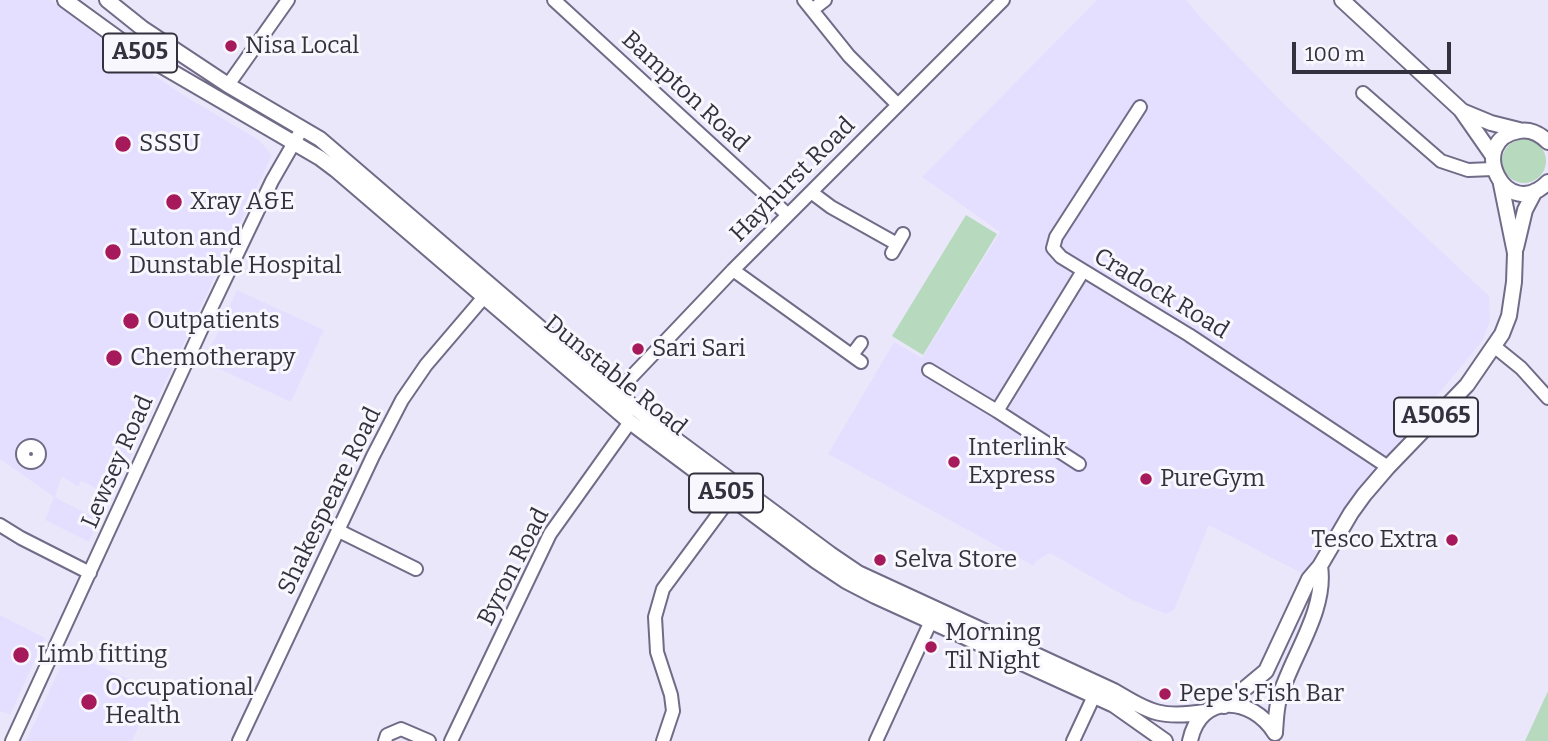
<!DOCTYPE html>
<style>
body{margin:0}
#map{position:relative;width:1548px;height:741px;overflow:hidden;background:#ebe7fb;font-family:Bitter,serif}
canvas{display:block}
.scale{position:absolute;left:1292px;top:42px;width:159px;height:32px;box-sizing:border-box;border:4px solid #34313e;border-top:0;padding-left:9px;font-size:21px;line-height:24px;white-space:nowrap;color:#34313e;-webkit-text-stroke:5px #f8f7fd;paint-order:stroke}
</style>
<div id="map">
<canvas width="1548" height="741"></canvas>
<div class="scale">100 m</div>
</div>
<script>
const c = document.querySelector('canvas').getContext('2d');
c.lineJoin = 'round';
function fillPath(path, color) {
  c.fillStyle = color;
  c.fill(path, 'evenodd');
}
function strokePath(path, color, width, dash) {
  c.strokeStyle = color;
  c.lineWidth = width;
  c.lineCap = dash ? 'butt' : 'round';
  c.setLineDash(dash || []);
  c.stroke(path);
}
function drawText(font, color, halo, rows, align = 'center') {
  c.font = font + ' Bitter,serif';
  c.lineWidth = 6;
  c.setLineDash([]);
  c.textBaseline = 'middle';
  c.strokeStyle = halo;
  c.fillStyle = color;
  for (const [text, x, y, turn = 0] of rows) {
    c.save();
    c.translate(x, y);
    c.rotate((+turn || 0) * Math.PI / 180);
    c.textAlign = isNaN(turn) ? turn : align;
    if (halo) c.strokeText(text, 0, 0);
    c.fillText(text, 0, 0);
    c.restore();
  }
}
const built = new Path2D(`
 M0 0H51L121 53 180 93 260 141 272 155 112 496 81 481 78 487 62 476 55 497 99 520 89 542 45 520 54 497 0 459Z
 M1097 0H1186L1203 20 1282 102 1489 296 1490 321 1483 340 1418 419 1416 426 1364 483 1303 574 1209 525 1174 610 1166 614 1130 599 1050 553 1036 561 1034 566 828 454 894 342 922 358 1000 232 922 177Z
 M237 290 324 330 291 402 204 362Z
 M0 615 45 638 10 715 0 711Z
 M67 652 156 691 132 741H26Z`);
const green = new Path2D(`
 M1502 161a22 22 0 1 1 44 0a22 22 0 1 1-44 0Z
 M966 215 997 234 923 355 892 336Z
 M1548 691V741H1525Z`);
const minor = new Path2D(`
 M554 0 788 215
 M804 0 849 56 898 105
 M812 10 825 0
 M228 85 288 0
 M1363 93 1441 161 1468 170 1493 169
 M1140 107 1056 237 1053 248 1061 257 1189 335 1388 467
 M811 192 831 207 897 244
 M892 253 903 234
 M733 270 861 362
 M1495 347 1521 368 1548 398
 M852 355 861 343
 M929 370 997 411
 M616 393 733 270 1003 0
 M23 454a8 8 0 1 1 16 0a8 8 0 1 1-16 0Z
 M1079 464 997 411 1083 271
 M0 525 21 538 90 573
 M339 531 416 569
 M12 741 207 317 272 181 299 134
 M239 741 373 456 402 400 426 365 484 297
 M385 741 387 735 401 729 429 741
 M451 741 550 534 630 422
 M663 741 673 711 671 695 657 652 655 617 663 589 731 497
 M876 741 931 621
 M1073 741 1094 696`);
const major = new Path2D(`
 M65 0 131 48 320 158 336 170 630 422 816 561 846 581 875 596 1114 705 1165 741
 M107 0 142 28 228 85 320 139 616 393 672 437 830 554 858 573 1114 691C1151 713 1162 719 1205 712
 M1342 0 1461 110 1493 156
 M1462 111 1491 123 1519 130
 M1548 142C1540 134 1530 129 1519 131 1465 140 1506 225 1548 182
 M1516 248 1525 210 1535 191
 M1224 706 1266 671 1309 579 1320 566 1351 513 1364 495 1388 467 1467 385 1502 334 1509 316 1514 282 1515 253 1501 184
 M1275 732C1276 721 1276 710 1279 699 1291 657 1327 611 1320 566
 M1190 741C1200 692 1252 696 1275 733`);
const markers = [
 [231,46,7,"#a6195b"],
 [123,144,9,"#a6195b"],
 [174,202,9,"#a6195b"],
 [113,252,9,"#a6195b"],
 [131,321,9,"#a6195b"],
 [638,349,7,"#a6195b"],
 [114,358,9,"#a6195b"],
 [954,462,7,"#a6195b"],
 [1146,479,7,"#a6195b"],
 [1452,540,7,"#a6195b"],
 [880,560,7,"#a6195b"],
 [931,647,7,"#a6195b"],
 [21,655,9,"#a6195b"],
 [1165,694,7,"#a6195b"],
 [89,702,9,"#a6195b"]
];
const shields = [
 [140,53,74],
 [1436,417,84],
 [726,493,74]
];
const shieldNames = [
 ["A505",140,53],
 ["A5065",1436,417],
 ["A505",726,493]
];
const poiNames = [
 ["Nisa Local",245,46],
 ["SSSU",139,144],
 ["Xray A&E",190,202],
 ["Luton and",129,238],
 ["Dunstable Hospital",129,266],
 ["Outpatients",147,321],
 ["Sari Sari",652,349],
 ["Chemotherapy",130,358],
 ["Interlink",968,448],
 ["Express",968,476],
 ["PureGym",1160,479],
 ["Tesco Extra",1438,540,"right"],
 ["Selva Store",894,560],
 ["Morning",945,633],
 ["Til Night",945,661],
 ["Limb fitting",37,655],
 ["Occupational",105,688],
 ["Health",105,716],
 ["Pepe's Fish Bar",1179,694]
];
const streetNames = [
 ["Bampton Road",685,92,43],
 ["Hayhurst Road",793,180,-45],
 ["Cradock Road",1161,294,31],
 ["Dunstable Road",615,376,39],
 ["Lewsey Road",118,462,-66],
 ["Shakespeare Road",330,501,-64],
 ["Byron Road",514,567,-63]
];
fillPath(built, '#e5dfff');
fillPath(green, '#b7d9be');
strokePath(minor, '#716b87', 16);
strokePath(major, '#716b87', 18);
strokePath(minor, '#fff', 12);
strokePath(major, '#fff', 14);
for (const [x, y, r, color] of markers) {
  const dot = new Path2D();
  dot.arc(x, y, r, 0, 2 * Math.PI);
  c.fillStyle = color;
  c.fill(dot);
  strokePath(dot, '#f8f7fd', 2.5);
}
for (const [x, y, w] of shields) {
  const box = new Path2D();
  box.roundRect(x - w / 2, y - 19.5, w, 39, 5);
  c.fillStyle = '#f8f7fd';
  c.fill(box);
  strokePath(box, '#34313e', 2);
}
drawText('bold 23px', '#34313e', null, shieldNames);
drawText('24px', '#34313e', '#f8f7fd', poiNames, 'left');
drawText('24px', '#34313e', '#f8f7fd', streetNames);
</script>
